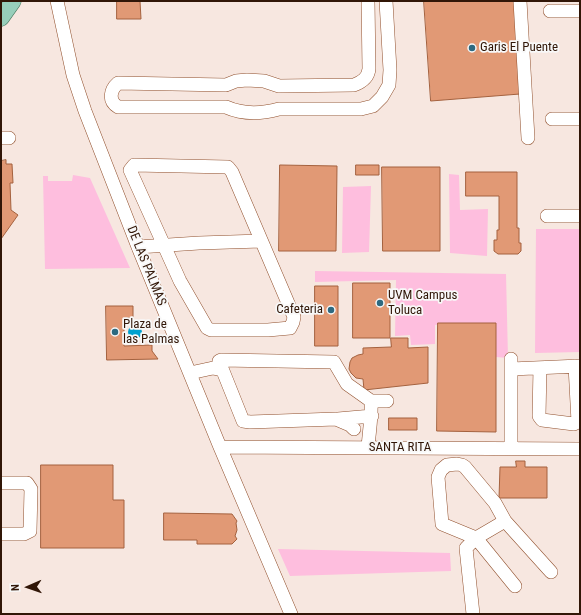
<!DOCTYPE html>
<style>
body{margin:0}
#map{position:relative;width:581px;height:615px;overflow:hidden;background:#f7e7e0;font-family:"Roboto Condensed",sans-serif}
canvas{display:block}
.frame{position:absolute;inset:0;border:2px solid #311607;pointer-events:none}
.north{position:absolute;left:8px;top:567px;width:40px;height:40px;-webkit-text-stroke:3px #f8f8f8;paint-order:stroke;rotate:268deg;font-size:11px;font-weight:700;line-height:16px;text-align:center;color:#311607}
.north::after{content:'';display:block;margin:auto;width:14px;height:18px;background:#311607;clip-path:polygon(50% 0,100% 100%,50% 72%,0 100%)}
</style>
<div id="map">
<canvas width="581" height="615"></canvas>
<div class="frame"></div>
<div class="north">N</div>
</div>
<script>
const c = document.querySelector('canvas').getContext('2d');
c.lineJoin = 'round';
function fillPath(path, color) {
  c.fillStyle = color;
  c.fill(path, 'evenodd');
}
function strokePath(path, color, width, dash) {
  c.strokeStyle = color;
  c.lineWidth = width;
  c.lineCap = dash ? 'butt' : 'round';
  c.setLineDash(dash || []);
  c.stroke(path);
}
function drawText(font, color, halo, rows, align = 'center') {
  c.font = font + ' "Roboto Condensed",sans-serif';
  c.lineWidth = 3.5;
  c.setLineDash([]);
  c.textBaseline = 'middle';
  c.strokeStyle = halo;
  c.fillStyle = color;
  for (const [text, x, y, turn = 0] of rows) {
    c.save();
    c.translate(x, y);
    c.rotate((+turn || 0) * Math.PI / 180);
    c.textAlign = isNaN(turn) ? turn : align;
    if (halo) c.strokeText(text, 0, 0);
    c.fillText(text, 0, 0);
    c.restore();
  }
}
const green = new Path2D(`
 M449 174 459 175 460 210 488 209 487 256 450 253Z
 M73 175 90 178 130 268 45 269 43 176H48V181H72Z
 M371 186 369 252 342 253 343 187Z
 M536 229H580V352L535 353Z
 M315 271 506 274 508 358 496 357V323L435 325V344L411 345 410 335 395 336 396 280 315 282Z
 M278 549 450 553 451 571 290 576Z`);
const water = new Path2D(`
 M128 332a7 7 0 1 1 14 0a7 7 0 1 1-14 0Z`);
const building = new Path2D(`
 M117 1H140L141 19H117Z
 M424 1H514L520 94 431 101Z
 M6 160V164H12L13 183H10L11 210 18 215 1 239V161Z
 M280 165 337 166 336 251H279Z
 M356 165H379V175H356Z
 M382 167H440V251H383Z
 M466 172H517V228H519V243H521V251L518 254H498L494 251V240H497V230H499V196H466Z
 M353 283H390V338H353Z
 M315 286H338V346H315Z
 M106 306H133V318H124V346L152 345V351L158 359 107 360Z
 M438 323H496V432L437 431Z
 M391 338H408V348L428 347V383L364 390 363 379 356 378 351 373 349 369 350 362 352 358 358 355 363 354V348L391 347Z
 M389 418H417V430H389Z
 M516 461H525V467H547V498H499L500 467H516Z
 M41 465H113V500H124V548H41Z
 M164 513 232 514 237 521 236 523 237 530 235 536 237 539 232 544H197V540H164Z`);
const minor = new Path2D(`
 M57 1 73 75 85 111 138 247 220 447 291 614
 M368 1 369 69C368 78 362 82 354 85L279 86 264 81 247 80 236 81 226 85 118 83C110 90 108 101 118 107H226C244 115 261 114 279 109H361L373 106 382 97 389 85 390 70 386 1
 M520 1 528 138
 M550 11H580
 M552 119H580
 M1 138H9
 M134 165 228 167 232 172 294 317 293 322 290 328 268 330H211L207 328 180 281 130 170Z
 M547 216H580
 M138 247 199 243 261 241
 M540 368 539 416 542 420 574 424 578 422 575 366
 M511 369 580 366
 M190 373 213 368 222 370
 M338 419 372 416
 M354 429 350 425 336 419 250 422 243 421 219 361 221 360 334 362 347 384 371 401H387
 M220 447 580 449
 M368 448C369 432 372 417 371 401
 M511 448V359
 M1 483H27L31 489 30 531 24 534H1
 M515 586 476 538 442 524 438 477 441 470 447 465 457 464 462 465 465 467 495 503 505 521 551 572
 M473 614 466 548 476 538 505 521`);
const major = new Path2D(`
 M1 18 13 1`);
const markers = [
 [472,48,4,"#2d6980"],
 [380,303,4,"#2d6980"],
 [331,310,4,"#2d6980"],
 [115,332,4,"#2d6980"]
];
const poiNames = [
 ["Garis El Puente",480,48],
 ["UVM Campus",388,296],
 ["Toluca",388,311],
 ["Cafeteria",323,310,"right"],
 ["Plaza de",123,325],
 ["las Palmas",123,340]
];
const streetNames = [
 ["DE LAS PALMAS",146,266,68],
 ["SANTA RITA",400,448]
];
fillPath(green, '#febede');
fillPath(water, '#00a1cf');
fillPath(building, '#e19975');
strokePath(building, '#a4613e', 1);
strokePath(minor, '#91502d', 14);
strokePath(major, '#46785d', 17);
strokePath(minor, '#fff', 13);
strokePath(major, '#97ceba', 16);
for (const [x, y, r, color] of markers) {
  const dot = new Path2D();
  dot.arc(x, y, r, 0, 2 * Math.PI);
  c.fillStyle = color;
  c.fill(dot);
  strokePath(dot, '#f8f8f8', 1.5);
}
drawText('13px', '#311607', '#f8f8f8', poiNames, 'left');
drawText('13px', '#311607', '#f8f8f8', streetNames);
</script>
